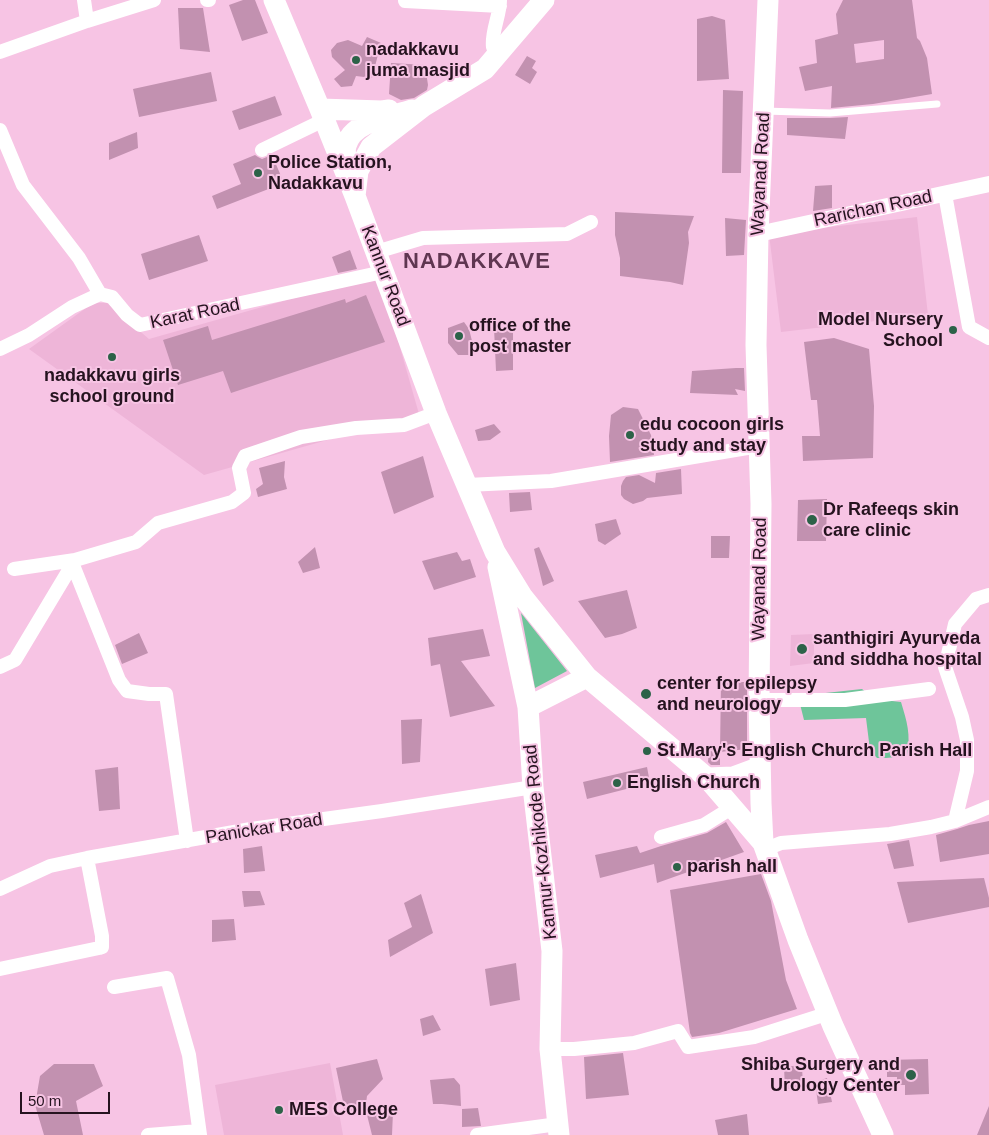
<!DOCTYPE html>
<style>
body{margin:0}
#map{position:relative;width:989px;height:1135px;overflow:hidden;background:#f7c4e4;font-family:Arial,sans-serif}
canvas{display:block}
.scale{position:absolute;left:20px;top:1092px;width:90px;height:22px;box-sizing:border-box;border:2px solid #25131f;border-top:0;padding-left:6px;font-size:15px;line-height:18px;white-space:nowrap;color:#25131f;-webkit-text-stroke:4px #f7c4e4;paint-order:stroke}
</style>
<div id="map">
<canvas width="989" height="1135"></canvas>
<div class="scale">50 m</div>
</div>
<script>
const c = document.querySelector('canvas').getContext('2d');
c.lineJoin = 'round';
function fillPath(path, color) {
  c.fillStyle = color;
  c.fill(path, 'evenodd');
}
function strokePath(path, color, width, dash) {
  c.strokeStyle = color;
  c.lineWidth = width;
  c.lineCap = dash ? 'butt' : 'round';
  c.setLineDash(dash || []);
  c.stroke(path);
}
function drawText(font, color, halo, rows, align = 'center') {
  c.font = font + ' Arial,sans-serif';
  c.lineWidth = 4;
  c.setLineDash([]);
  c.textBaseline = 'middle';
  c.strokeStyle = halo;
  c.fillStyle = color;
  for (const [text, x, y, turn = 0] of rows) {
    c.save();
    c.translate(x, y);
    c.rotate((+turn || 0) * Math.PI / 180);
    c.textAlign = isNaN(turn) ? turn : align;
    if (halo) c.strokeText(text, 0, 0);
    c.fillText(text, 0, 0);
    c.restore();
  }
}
const built = new Path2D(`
 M917 217 928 315 781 332 769 234Z
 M379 274 419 414 204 475 29 349 93 303H107L149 339Z
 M814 634V663L790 666 791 635Z
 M330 1063 343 1135H224L215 1085Z`);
const green = new Path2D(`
 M521 613 567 671 535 688Z
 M862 689 874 699 901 702C907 722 911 734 907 756L886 758H877L870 750 866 718 804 720 798 696Z`);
const building = new Path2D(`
 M243 0H255L268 33 242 41 229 5Z
 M843 0H912L917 38 920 41 927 58 932 94 873 104 831 108 832 86 805 91 799 67 817 63 815 40 838 34 836 14ZM884 40V59L856 63 854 44Z
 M178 8H203L210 52 180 49Z
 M712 16 725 20 729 79 697 81V19Z
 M367 37 381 43 372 78 356 76 352 86 341 87 334 79 345 70 332 57 331 50 337 43 348 40 362 46Z
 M527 56 536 61 532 68 537 72 530 84 515 75Z
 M391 63 425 65 428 85 427 90 414 98 401 100 389 94Z
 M211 72 217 101 139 117 133 89Z
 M723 90 743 91 741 173H722Z
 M275 96 282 115 239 130 232 111Z
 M848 117 845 139 787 135V118H830Z
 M137 132 138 148 109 160V143Z
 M255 155 258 157 262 159 272 155 284 183 217 209 212 196 241 184 233 164Z
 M832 185V208L813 211 815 186Z
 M615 212 694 216 688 232 689 243 683 285 670 282 620 276V258L615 235Z
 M725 218 746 220 744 255 726 256Z
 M199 235 208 261 149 280 141 254Z
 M350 250 357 269 338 273 332 257Z
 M366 295 385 342 231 393 223 371 178 385 163 340 208 326 212 340 345 299 346 303Z
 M464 322 469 329 473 345 472 355H458L448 343V328Z
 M494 328H513V370L496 371Z
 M834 338 869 349 874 406 873 458 803 461 802 436H820L817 400H811L804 342Z
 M736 368H744L745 391 735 389 738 395 690 393 692 371Z
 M623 407 638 409 651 435 654 455 610 462 609 436 611 415Z
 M494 424 501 432 490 440 478 441 475 430Z
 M423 456 434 497 394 514 381 472Z
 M285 461 284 477 287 489 258 497 256 489 263 484 259 468Z
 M681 469 682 494 647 498 643 501 633 504 624 499 621 495V486L623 481 626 477 639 475 655 483 656 473Z
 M530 492 532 510 510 512 509 493Z
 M827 499 826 541H797L798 500Z
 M616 519 621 534 605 545 598 541 595 524Z
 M711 536H730L729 558H711Z
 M315 547 320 568 303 573 298 562Z
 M539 547 554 581 543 586 534 549Z
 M457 552 462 561 470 559 476 577 434 590 422 561Z
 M627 590 637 628 622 634 605 638 578 601Z
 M483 629 490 656 461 661 495 706 450 717 440 664 431 666 428 638Z
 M139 633 148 653 122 664 115 645Z
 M721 682H747V749L720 752Z
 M422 719 420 762 402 764 401 720Z
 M709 751 720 752V765H711L708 762Z
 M118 767 120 809 99 811 95 770Z
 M647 767 650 783 587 799 583 782Z
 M989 821V854L940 862 936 835 957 829 969 825Z
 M726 822 744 852 657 883 654 864 600 878 595 855 637 846 640 853 661 846 707 833Z
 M909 840 914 866 894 869 887 844Z
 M262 846 265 871 244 873 243 849Z
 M761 874 771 901 786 980 797 1009 719 1033 692 1037 690 1033 670 890Z
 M984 878 989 898V907L908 923 897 882Z
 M242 891H260L265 905 244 907Z
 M421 894 433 933 390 957 388 940 412 927 404 903Z
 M234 919 236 940 212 942V920Z
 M516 963 520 1000 490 1006 485 969Z
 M433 1015 441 1030 423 1036 420 1019Z
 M623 1053 629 1095 586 1099 584 1057Z
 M377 1059 383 1079 367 1096 365 1111H345L336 1068Z
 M928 1059 929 1094 905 1095V1085H897V1077H887V1060Z
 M54 1064H94L103 1086 76 1101 83 1135H44L35 1105 40 1076Z
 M802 1065 803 1089H785L784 1067Z
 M454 1078 460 1085 461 1106 442 1104H433L430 1080Z
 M827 1078 832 1102 818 1104 815 1082Z
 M989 1106V1135H977Z
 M478 1108 481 1126 462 1127V1109Z
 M393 1112 392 1135H372L367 1115Z
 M747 1114 749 1135H718L715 1120Z`);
const service = new Path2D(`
 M764 111 830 113 937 104`);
const minor = new Path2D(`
 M84 0 87 21
 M207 0H209
 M405 1 500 6
 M0 52 87 21 154 0
 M500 52 493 47C491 32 500 16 500 0
 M0 130 23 185 79 258 100 294
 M262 150 324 120
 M945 194 969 327 989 338
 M376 252 423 238 567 234 591 222
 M0 349 29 335 72 307 100 294 112 297 127 315 140 325 383 272
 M467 485 551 481 759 446
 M73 565 119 680 127 691 149 694H166L187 841
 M14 569 75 560
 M0 667 15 660 75 560 136 542 158 523 232 502 244 493 239 468 245 456 301 437 356 428 404 425 436 413
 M759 700H845L929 689
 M955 821 967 771V740L962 717 945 667 955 624 976 599 989 595
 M661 837 704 825 733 807
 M766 849 781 843 890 834 931 827 955 821 989 807
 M0 889 50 866 87 858 251 829 382 811 533 787
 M0 969 99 948 102 947V936L87 858
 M114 987 167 978 189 1055 200 1135
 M550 1049H574L634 1043 678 1031 688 1047 754 1037 823 1015 828 1013
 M148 1135 199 1131
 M477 1135 558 1124`);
const tertiary = new Path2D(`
 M758 234 989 184`);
const primary = new Path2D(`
 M274 0 320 109 355 196 436 413 495 552 522 596 587 677 707 778 763 843
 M768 0 758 234 756 345 761 504 759 700 761 803 763 843 798 940 833 1026 883 1135
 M320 109 382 111 389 110
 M347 169C347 162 344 152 346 146 352 120 392 117 412 110
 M355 196 358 171 371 147 424 106 485 69 544 0
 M498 567 528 707 533 787 552 951 550 1049 559 1135
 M528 707 587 677
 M707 778 733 777 760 767`);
const markers = [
 [356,60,5,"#2c6248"],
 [258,173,5,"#2c6248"],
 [953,330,5,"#2c6248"],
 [459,336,5,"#2c6248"],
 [112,357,5,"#2c6248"],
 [630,435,5,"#2c6248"],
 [812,520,6,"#2c6248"],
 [802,649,6,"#2c6248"],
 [646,694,6,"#2c6248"],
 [647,751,5,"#2c6248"],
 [617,783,5,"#2c6248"],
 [677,867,5,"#2c6248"],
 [911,1075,6,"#2c6248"],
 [279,1110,5,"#2c6248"]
];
const poiNames = [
 ["nadakkavu",366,50],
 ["juma masjid",366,71],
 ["Police Station,",268,163],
 ["Nadakkavu",268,184],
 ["Model Nursery",943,320,"right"],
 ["School",943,341,"right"],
 ["office of the",469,326],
 ["post master",469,347],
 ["nadakkavu girls",112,376,"center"],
 ["school ground",112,397,"center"],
 ["edu cocoon girls",640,425],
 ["study and stay",640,446],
 ["Dr Rafeeqs skin",823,510],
 ["care clinic",823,531],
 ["santhigiri Ayurveda",813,639],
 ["and siddha hospital",813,660],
 ["center for epilepsy",657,684],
 ["and neurology",657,705],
 ["St.Mary's English Church Parish Hall",657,751],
 ["English Church",627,783],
 ["parish hall",687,867],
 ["Shiba Surgery and",900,1065,"right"],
 ["Urology Center",900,1086,"right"],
 ["MES College",289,1110]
];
const streetNames = [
 ["Wayanad Road",761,174,-87],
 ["Rarichan Road",873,209,-12],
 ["Kannur Road",385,276,69],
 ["Karat Road",195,314,-12],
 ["Wayanad Road",760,579,-89],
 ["Panickar Road",264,829,-9],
 ["Kannur-Kozhikode Road",541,842,-96]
];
const districtNames = [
 ["NADAKKAVE",477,262]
];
fillPath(built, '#eeb5d8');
fillPath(green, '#6ec59a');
fillPath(building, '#c291b0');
strokePath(service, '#fff', 7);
strokePath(minor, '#fff', 14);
strokePath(tertiary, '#fff', 16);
strokePath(primary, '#fff', 21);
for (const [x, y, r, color] of markers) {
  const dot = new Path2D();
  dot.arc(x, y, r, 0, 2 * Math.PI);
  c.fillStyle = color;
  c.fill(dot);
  strokePath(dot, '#f7c4e4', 2);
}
drawText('bold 18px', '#25131f', '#f7c4e4', poiNames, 'left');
drawText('18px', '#25131f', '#f7c4e4', streetNames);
c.letterSpacing = '1px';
drawText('bold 22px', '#5f3651', '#f7c4e4', districtNames);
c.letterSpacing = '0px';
</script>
